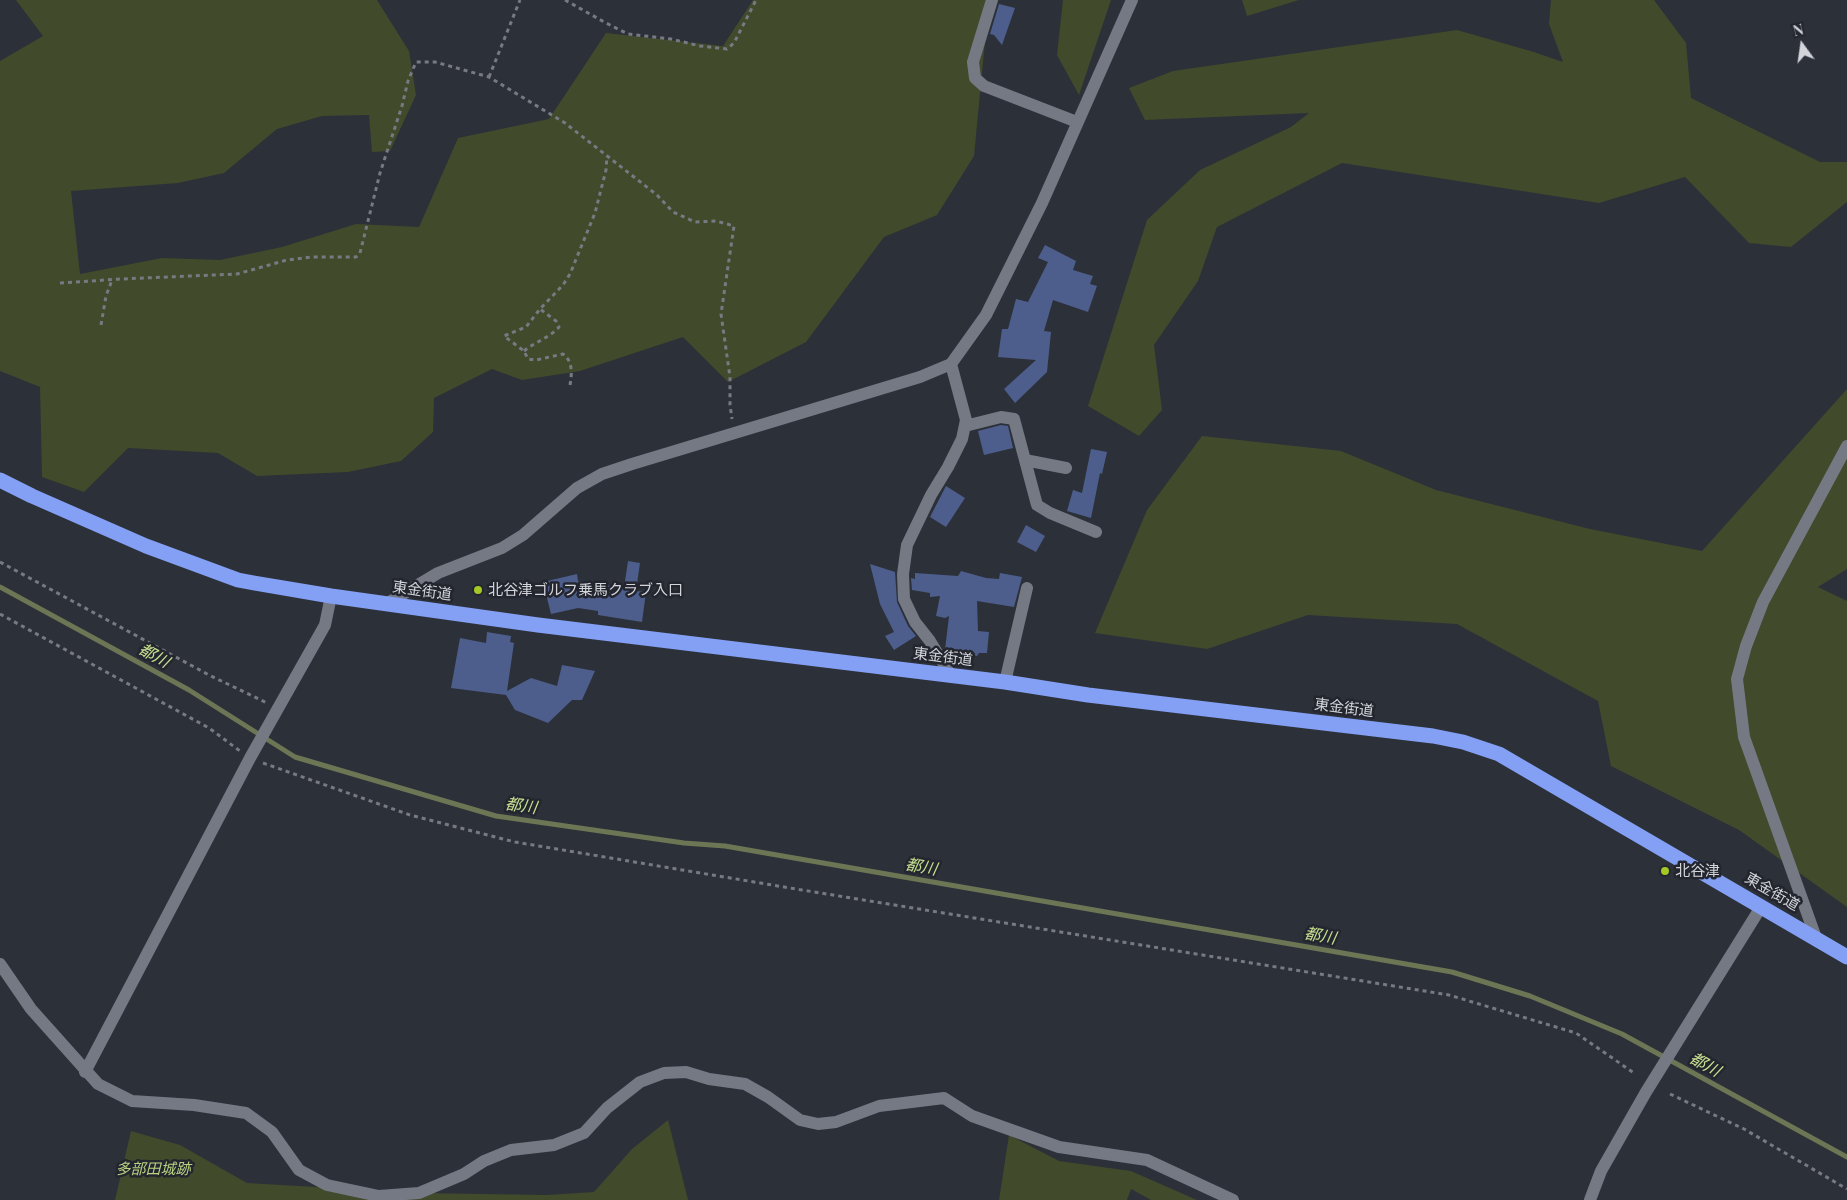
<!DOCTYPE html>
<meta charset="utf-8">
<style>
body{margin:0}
#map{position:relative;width:1847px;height:1200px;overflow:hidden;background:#2c3039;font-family:"Playfair Display",serif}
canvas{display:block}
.north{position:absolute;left:1777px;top:20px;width:50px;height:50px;-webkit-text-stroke:4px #23262f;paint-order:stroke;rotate:346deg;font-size:14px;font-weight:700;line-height:20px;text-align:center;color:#d2d4da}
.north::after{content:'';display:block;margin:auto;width:18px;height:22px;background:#d2d4da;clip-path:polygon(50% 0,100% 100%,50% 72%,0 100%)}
</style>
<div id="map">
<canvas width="1847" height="1200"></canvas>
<div class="north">N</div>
</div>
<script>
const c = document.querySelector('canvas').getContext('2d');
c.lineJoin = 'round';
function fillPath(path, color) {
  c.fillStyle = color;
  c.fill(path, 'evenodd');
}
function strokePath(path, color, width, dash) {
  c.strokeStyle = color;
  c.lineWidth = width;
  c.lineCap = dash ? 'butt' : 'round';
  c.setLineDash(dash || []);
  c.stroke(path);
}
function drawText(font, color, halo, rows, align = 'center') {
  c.font = font + ' "Playfair Display","Noto Sans JP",serif';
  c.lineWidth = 5;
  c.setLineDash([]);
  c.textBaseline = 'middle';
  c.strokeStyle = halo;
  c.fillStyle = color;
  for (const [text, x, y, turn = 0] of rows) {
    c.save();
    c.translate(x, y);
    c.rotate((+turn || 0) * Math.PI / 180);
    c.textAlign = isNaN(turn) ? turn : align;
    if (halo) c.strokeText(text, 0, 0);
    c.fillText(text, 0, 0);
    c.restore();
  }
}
const green = new Path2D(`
 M16 0H377L409 51 416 95 390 151 372 152 369 115 322 116 277 129 224 173 178 183 71 191 80 274 162 258 220 260 282 247 356 224 419 227 458 138 549 119 606 33 723 46 753 0H989L974 156 937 215 884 237 806 342 728 382 683 337 580 371 522 380 492 369 434 398 433 432 401 461 348 472 257 476 218 453 128 448 84 492 42 477 40 387 0 371V61L43 36Z
 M1063 0H1111L1079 95 1057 55Z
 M1242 0H1299L1247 16Z
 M1551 0H1654L1686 43 1691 98 1820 162H1847V202L1791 247 1749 243 1685 177 1599 203 1342 163 1217 227 1198 281 1154 345 1162 410 1139 436 1088 406 1147 220 1200 170 1291 127 1309 113 1145 120 1129 88 1173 71 1457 30 1534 52 1563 62 1549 24Z
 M1847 389V569L1818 587 1847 601V907L1739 830 1611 766 1598 701 1457 624 1308 615 1207 649 1095 633 1147 510 1202 436 1341 451 1436 490 1590 529 1702 551Z
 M668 1120 688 1200H115L131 1131 180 1145 247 1183 419 1193 546 1195 594 1192 632 1149Z
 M1009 1135 1059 1161 1131 1171 1197 1200H1151L1131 1189 1127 1200H999Z`);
const stream = new Path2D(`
 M0 587 189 690 295 757 496 816 684 843 725 846 1452 972 1530 996 1622 1034 1847 1157`);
const building = new Path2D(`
 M999 4 1015 8 1002 45 994 35 990 34Z
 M1045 245 1076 261 1073 270 1093 276 1090 284 1097 286 1088 312 1053 300 1044 331 1051 332 1047 372 1015 403 1004 389 1036 360 998 357 1002 329H1008L1016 299 1028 302 1048 262 1038 258Z
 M1001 425 1008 426 1013 448 984 455 978 431Z
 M1091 449 1107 452 1102 474 1100 473 1091 518 1067 511 1073 490 1082 493Z
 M946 486 965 498 946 527 930 517Z
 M1026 525 1045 536 1036 552 1017 542Z
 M628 561 640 563 636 591 646 592 642 622 598 615V611L578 608 551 614 543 582 577 574 578 581 624 588Z
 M870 564 895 572 897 602 908 626 916 636 894 650 885 636 894 632 880 604Z
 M961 571 986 578 999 579 1000 573 1022 577 1014 607 977 601 978 631 989 632 987 653H979L977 656 962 654 960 650H945L949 616 945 618 936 616 940 596 930 597V593L912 590 911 578 915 579V573L958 576Z
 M487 632 511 636 510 642 514 643 507 691 531 678 557 686 562 665 595 671 582 700H572L548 723 515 710 506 695 451 688 460 638 486 643Z`);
const path = new Path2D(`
 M565 0 606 23 628 34 671 39 700 46 727 49 734 43 756 0
 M489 77 520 0
 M60 283 121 279 237 274 287 260 312 257H356L360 253 380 173 402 106 408 81 416 62H435L489 77 565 123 657 195 673 212 695 222 716 221 734 226 721 314 730 377V405L732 419
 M101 325 106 296 112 280
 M524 351C535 342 549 338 559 327L556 321 540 309
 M570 385C572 374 573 361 563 354L536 360 528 359 524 351 504 336 526 327 540 309 563 285 570 274 595 213 606 170 607 156
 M0 562 209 675 267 703
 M0 614 209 728 240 751
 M263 763 410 815 515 842 802 890 1449 995 1576 1033 1634 1073
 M1670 1094 1744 1129 1847 1189`);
const minor = new Path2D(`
 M992 0 973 62 975 78 984 86 1077 122
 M965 426 1001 417 1014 419 1037 505 1050 513 1096 532
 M1025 460 1066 468
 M388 603 438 573 502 548 523 535 577 488 602 474 632 464 920 377 951 364 986 315 1042 203 1132 0
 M951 676 930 641 915 622 904 599 903 574 907 545 931 495 948 467 962 439 966 420 951 364
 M1005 682 1027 588
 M1816 938 1744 737 1737 679 1746 646 1763 602 1847 446
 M0 964 31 1009 98 1084 132 1101 194 1105 246 1113 272 1132 299 1170 327 1185 379 1196 419 1193 464 1174 484 1161 511 1150 554 1145 584 1133 607 1108 640 1082 664 1073 686 1072 709 1079 745 1084 768 1097 800 1120 818 1124 836 1122 879 1106 944 1098 972 1116 1059 1147 1147 1160 1233 1200
 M85 1072 250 758 325 625 331 596
 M1590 1200 1601 1171 1646 1092 1761 907`);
const highway = new Path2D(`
 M0 480 32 496 146 546 238 580 254 583 331 596 538 625 1005 682 1088 695 1433 736 1463 742 1499 754 1847 957`);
const markers = [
 [478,590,5,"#a4c825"],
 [1665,871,5,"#a4c825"]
];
const poiNames = [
 ["北谷津ゴルフ乗馬クラブ入口",488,590],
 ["北谷津",1675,871]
];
const streetNames = [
 ["東金街道",422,591,8],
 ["東金街道",943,657,7],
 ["東金街道",1344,708,7],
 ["東金街道",1772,892,30]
];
const parkNames = [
 ["多部田城跡",153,1169]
];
const waterNames = [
 ["都川",154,656,29],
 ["都川",521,806,8],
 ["都川",921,867,10],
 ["都川",1320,936,10],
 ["都川",1705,1065,29]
];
fillPath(green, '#414a2b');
strokePath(stream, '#6c7654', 5);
fillPath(building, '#4d5e8c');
strokePath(path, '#777a82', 3, [4, 4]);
strokePath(minor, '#757984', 12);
strokePath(highway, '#83a0f5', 15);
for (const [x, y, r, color] of markers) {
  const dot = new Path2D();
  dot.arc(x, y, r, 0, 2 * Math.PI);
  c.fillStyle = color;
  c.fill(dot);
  strokePath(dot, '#23262f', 2);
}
drawText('15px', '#d2d4da', '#23262f', poiNames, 'left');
drawText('15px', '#d2d4da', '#23262f', streetNames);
drawText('italic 15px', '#bad282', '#23262f', parkNames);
drawText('italic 16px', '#c8e090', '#23262f', waterNames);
</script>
